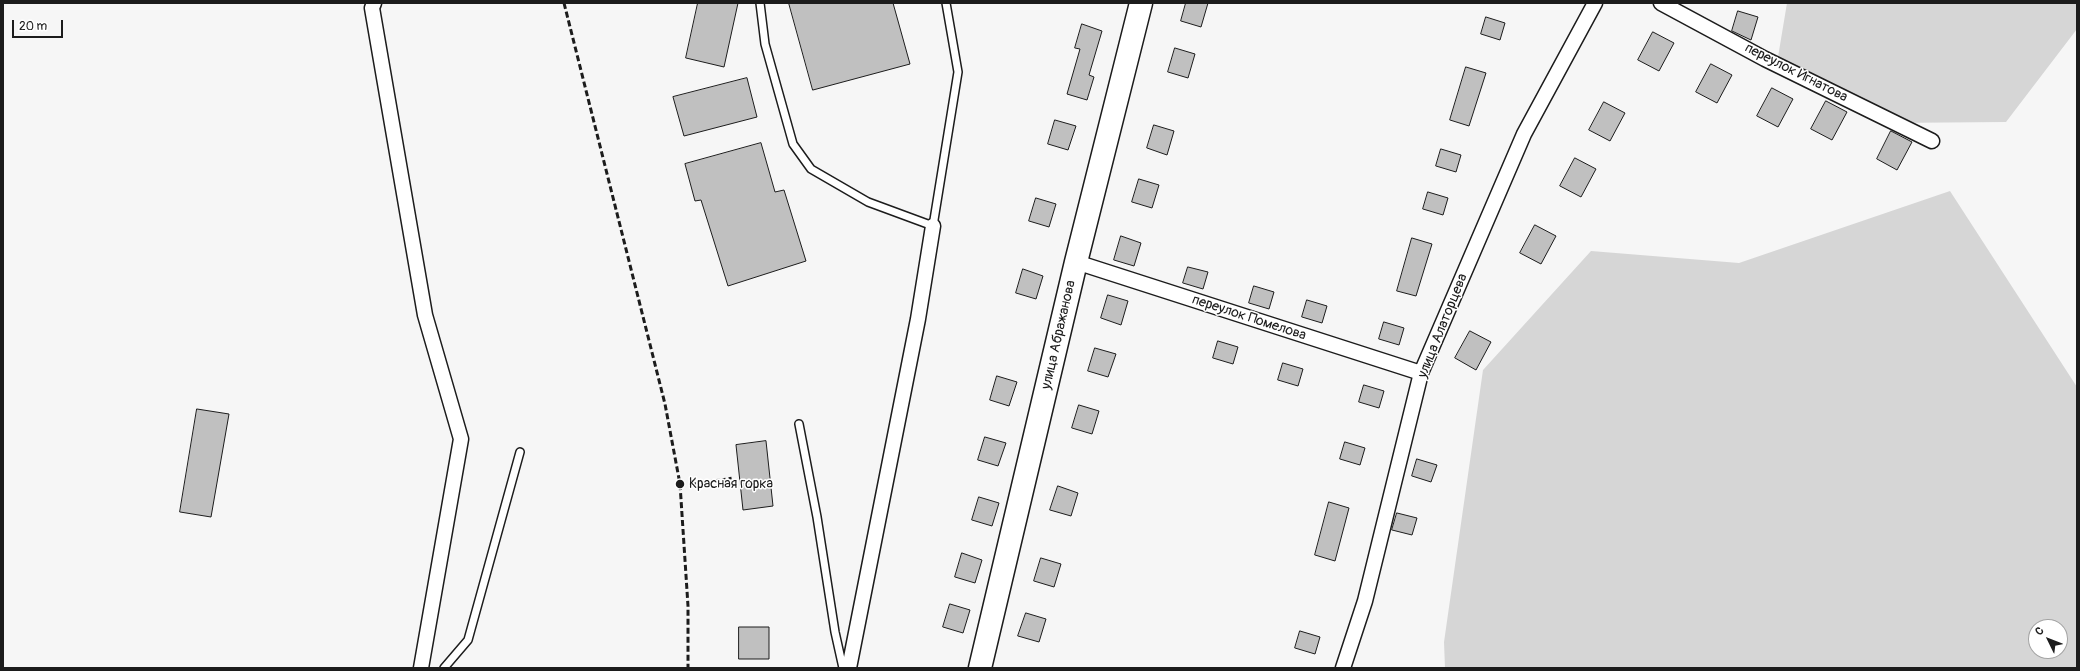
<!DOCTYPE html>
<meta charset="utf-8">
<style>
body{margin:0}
#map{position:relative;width:2080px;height:671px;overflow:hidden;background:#f6f6f6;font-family:Pangolin,sans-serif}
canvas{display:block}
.frame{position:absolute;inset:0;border:4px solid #1c1c1c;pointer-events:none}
.north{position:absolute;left:2028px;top:619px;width:40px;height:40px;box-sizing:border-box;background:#fff;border:1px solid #a4a4a4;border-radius:50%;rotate:313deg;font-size:11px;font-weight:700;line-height:16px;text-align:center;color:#1c1c1c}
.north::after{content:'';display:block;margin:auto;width:14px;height:18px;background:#1c1c1c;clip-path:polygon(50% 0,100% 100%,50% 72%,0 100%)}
.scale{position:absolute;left:12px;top:20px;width:51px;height:18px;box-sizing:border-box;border:2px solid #1c1c1c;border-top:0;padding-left:5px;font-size:12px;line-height:14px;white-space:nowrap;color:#1c1c1c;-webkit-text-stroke:3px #fff;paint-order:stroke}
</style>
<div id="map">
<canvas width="2080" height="671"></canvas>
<div class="frame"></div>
<div class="north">С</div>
<div class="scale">20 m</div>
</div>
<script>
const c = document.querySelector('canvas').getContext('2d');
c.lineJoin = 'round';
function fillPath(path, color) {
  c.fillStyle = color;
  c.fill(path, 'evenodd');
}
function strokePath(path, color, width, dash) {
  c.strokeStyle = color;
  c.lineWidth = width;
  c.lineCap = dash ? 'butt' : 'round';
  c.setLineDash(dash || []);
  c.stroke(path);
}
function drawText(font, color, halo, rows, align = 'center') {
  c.font = font + ' Pangolin,sans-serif';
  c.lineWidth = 3;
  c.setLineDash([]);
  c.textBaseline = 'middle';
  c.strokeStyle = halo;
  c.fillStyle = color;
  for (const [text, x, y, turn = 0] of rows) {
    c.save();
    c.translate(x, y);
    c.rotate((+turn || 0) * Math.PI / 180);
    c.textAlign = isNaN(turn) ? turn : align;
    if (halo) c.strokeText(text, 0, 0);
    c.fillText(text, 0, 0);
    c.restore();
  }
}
const green = new Path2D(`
 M1787 3H2077V29L2006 122 1886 123 1778 57Z
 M1950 191 2077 387V668H1445L1444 642 1483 370 1591 251 1739 263ZM2036 627H2060V651H2036Z`);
const building = new Path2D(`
 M698 3H738L724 67 686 58Z
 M789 3H893L910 64 813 90Z
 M1186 3H1208L1201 27 1181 21Z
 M1738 11 1758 17 1751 40 1732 31Z
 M1486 17 1505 23 1500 40 1481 34Z
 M1082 24 1102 31 1089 75 1094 77 1087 100 1067 94 1080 49 1075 48Z
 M1653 32 1674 43 1659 71 1638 60Z
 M1175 48 1195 54 1188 78 1168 72Z
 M1711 64 1732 75 1717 103 1696 92Z
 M1466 67 1486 73 1469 126 1450 120Z
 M747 78 757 117 684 136 673 97Z
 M1772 88 1793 99 1778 127 1757 116Z
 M1826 101 1847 112 1832 140 1811 129Z
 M1604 102 1625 113 1610 141 1589 130Z
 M1055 120 1076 126 1068 150 1048 144Z
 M1154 125 1174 131 1167 155 1147 148Z
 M1891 131 1912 142 1897 170 1877 159Z
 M761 143 775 192 784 190 806 261 728 286 701 200 695 201 685 164Z
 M1441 149 1461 155 1456 172 1436 166Z
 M1575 158 1596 169 1581 197 1560 186Z
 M1139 179 1159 185 1152 208 1132 202Z
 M1428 192 1448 198 1443 215 1423 209Z
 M1036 198 1056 204 1049 227 1029 221Z
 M1535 225 1556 236 1541 264 1520 253Z
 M1121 236 1141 243 1134 266 1114 260Z
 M1412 238 1432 244 1416 296 1397 291Z
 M1188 267 1208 272 1203 289 1183 283Z
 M1023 269 1043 276 1036 299 1016 293Z
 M1254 286 1274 292 1269 309 1249 303Z
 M1108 295 1128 301 1121 325 1101 318Z
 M1307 300 1327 306 1322 323 1302 317Z
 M1384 322 1404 328 1399 345 1379 339Z
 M1470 331 1491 342 1476 370 1455 358Z
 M1218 341 1238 347 1233 364 1213 358Z
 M1095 348 1116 354 1108 377 1088 371Z
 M1283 363 1303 369 1298 386 1278 380Z
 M997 376 1017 382 1009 406 990 400Z
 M1364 385 1384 391 1379 408 1359 402Z
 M1079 405 1099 411 1092 434 1072 428Z
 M197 409 229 414 211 517 180 512Z
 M985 437 1006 443 998 466 978 460Z
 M766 441 773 506 743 510 736 445Z
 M1345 442 1365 448 1360 465 1340 459Z
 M1417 459 1437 465 1431 482 1412 476Z
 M1058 486 1078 493 1071 516 1050 510Z
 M979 497 999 503 992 526 972 520Z
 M1329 502 1349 508 1335 561 1315 555Z
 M1397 513 1417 518 1412 535 1392 530Z
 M962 553 982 560 975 583 955 577Z
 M1041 558 1061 564 1054 587 1034 581Z
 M950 604 970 610 963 633 943 627Z
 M1026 613 1046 619 1039 642 1018 636Z
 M739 627H769V659H739Z
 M1300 631 1320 637 1315 654 1295 648Z`);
const path = new Path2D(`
 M693 484 732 478`);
const lane = new Path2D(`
 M760 3 765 44 793 144 811 169 868 202 933 226 958 72 946 3
 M799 424 817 517 835 632 843 668
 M444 668 468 640 520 452`);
const street = new Path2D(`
 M374 3 372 8 425 315 461 439 421 668
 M1661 3 1765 59 1932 141
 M1076 262 1421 373
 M849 668 918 319 933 226
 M1343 668 1365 601 1421 373 1524 134 1595 3`);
const primary = new Path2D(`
 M980 668 1076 262 1141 3`);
const rail = new Path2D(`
 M564 3 665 404 680 484 688 606V668`);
const markers = [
 [680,484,5,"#1c1c1c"]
];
const streetNames = [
 ["переулок Игнатова",1796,73,27],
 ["переулок Помелова",1249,318,18],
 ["улица Алаторцева",1443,326,-68],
 ["улица Абражанова",1059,335,-77]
];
const poiNames = [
 ["Красная горка",689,484]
];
fillPath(green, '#d6d6d6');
fillPath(building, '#c0c0c0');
strokePath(building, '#1c1c1c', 1);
strokePath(lane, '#1c1c1c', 10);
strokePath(street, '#1c1c1c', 17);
strokePath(primary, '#1c1c1c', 25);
strokePath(path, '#1c1c1c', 2.5, [3, 3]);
strokePath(lane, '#fff', 7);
strokePath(street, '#fff', 14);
strokePath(primary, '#fff', 22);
strokePath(rail, '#1c1c1c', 3, [6, 3]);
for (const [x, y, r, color] of markers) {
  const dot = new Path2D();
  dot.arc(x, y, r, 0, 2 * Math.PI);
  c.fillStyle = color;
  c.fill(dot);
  strokePath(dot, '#fff', 1.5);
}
drawText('14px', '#1c1c1c', '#fff', streetNames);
drawText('14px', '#1c1c1c', '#fff', poiNames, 'left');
</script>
